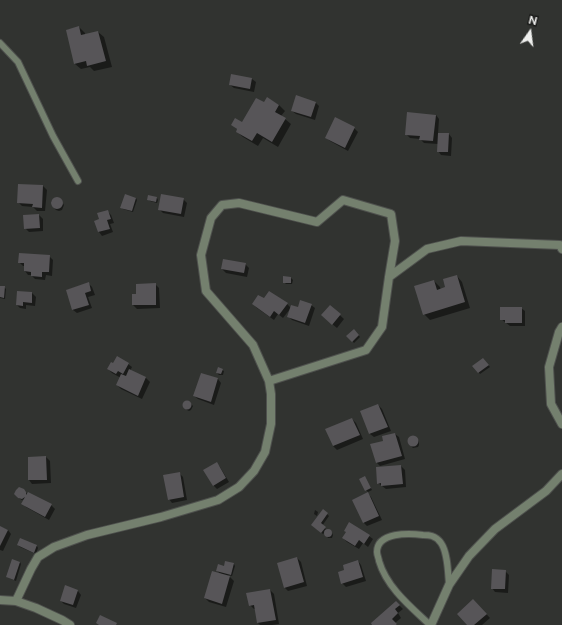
<!DOCTYPE html>
<style>
body{margin:0}
#map{position:relative;width:562px;height:625px;overflow:hidden;background:#313330;font-family:"Public Sans",sans-serif}
canvas{display:block}
.north{position:absolute;left:510px;top:12px;width:40px;height:40px;-webkit-text-stroke:3px #1a1b19;paint-order:stroke;rotate:14deg;font-size:11px;font-weight:700;line-height:16px;text-align:center;color:#eeefed}
.north::after{content:'';display:block;margin:auto;width:14px;height:18px;background:#eeefed;clip-path:polygon(50% 0,100% 100%,50% 72%,0 100%)}
</style>
<div id="map">
<canvas width="562" height="625"></canvas>
<div class="north">N</div>
</div>
<script>
const c = document.querySelector('canvas').getContext('2d');
c.lineJoin = 'round';
function fillPath(path, color) {
  c.fillStyle = color;
  c.fill(path, 'evenodd');
}
function strokePath(path, color, width, dash) {
  c.strokeStyle = color;
  c.lineWidth = width;
  c.lineCap = dash ? 'butt' : 'round';
  c.setLineDash(dash || []);
  c.stroke(path);
}
const shadow = new Path2D(`
 M79 27 85 33V35L98 32 104 37 112 67 94 71 90 67 81 69 75 64 67 30Z
 M252 79 256 82 254 92 234 88 230 85Z
 M267 98 279 105 285 111 281 116 285 119 291 124 278 147 263 138 258 146 243 137 237 132 238 130 232 125 243 123 264 103Z
 M316 103 319 106 315 120 296 114 292 111Z
 M436 115 439 119 438 134H449L452 138 451 156 441 155 438 151V144L424 143 420 139 410 138 406 134Z
 M354 128 358 132 348 151 330 141 326 138Z
 M43 186 47 190 45 211H37L33 207 22 206 18 202Z
 M56 198 61 200 64 205 62 210 59 211 56 210 52 206 51 204V201L53 199Z
 M136 198 137 200 133 212 123 209 121 207Z
 M157 198 158 200 157 203 150 201 148 199Z
 M183 199 187 203 184 217 163 213 159 209Z
 M107 211 111 215 114 223 110 224 113 232 102 236 99 232 95 221 100 220Z
 M39 215 43 219V231L29 232 25 228Z
 M49 256 53 260 52 276 46 275 45 280 35 279 31 275H28L25 271V266H23L19 262Z
 M245 264 249 268 247 277 226 273 222 269Z
 M457 276 462 282 470 308 430 320 424 314 434 281 440 287 441 290 446 288Z
 M284 277 291 278 293 280 292 284H286L284 282Z
 M88 283 92 287 95 295 88 297 92 308 77 313 73 310 67 290Z
 M155 284 159 288 160 308 137 309 133 305 137 295Z
 M0 287H4L6 289 5 299 0 298Z
 M18 292 32 293 36 297 35 306 26 305V309L20 308 17 305Z
 M264 300 287 304 291 308 299 309 311 305 315 308 309 326 292 320 288 316 290 309 283 318 278 314 274 320 257 308 253 304Z
 M330 306 344 319 337 328 326 319Z
 M521 308 525 311V326H510L501 319Z
 M354 330 360 337 354 343 348 336Z
 M485 361 490 367 480 374 474 367Z
 M114 364H128L132 367 130 371 146 378 150 382 142 399 121 389 117 385 121 378 112 373 108 369Z
 M222 370 224 371 223 375H219L217 373Z
 M201 374 218 379 221 383 214 405 198 399 194 396Z
 M187 401 189 402 193 406 191 410 189 411 187 410 183 406V403Z
 M378 405 382 409 391 431 374 437 370 434 361 412Z
 M352 419 356 423 363 439 337 450 333 446Z
 M395 434 399 437 405 459 380 466 376 462 384 441Z
 M412 437H415L419 441V445L418 447 413 448 409 444 408 440Z
 M46 457 50 461 51 483 32 484 29 480V458Z
 M216 463 220 467 229 482 217 489 213 485Z
 M401 466 405 470 406 487 386 489 378 483Z
 M179 473 183 477 187 500 172 503 169 499Z
 M365 478 372 490 368 492 366 490Z
 M24 490 28 495 51 505 55 509 49 520 26 507 23 503 25 499 22 500 17 497Z
 M368 494 371 497 382 520 367 526 364 523Z
 M315 510 318 512 317 516 314 514Z
 M323 510 329 516 322 526 327 530 323 534 313 526Z
 M0 527 8 530 11 534 3 551 0 550Z
 M327 531H331L333 535 332 538H328L326 534Z
 M369 536 373 539 368 547 363 543 359 549 347 542 343 538Z
 M18 545 37 546 38 548 36 554 20 547Z
 M297 558 301 562 307 586 288 591 284 587Z
 M358 561 361 565 366 581 346 587 342 583Z
 M20 562 21 564 16 581 9 578 7 577Z
 M234 564 235 566 232 576 228 575 234 581 226 607 209 602 205 598 221 574 217 571Z
 M505 571 509 575 508 593 495 592 492 588Z
 M270 590 274 594 279 624 272 625H260L258 623 256 609H254L250 605Z
 M78 591 81 595 76 608 64 604 61 601Z
 M473 600 490 618 482 625H469Z
 M396 602 403 609 398 613 401 618 395 623 397 625H374Z`);
const building = new Path2D(`
 M79 26 81 35 98 31 106 61 87 66 86 61 74 64 66 30Z
 M231 74 252 78 250 89 229 85Z
 M296 95 316 102 311 117 291 111Z
 M267 97 279 105 275 112 286 118 272 142 257 133 252 141 236 132 237 129 231 125 235 118 242 122 256 98 264 102Z
 M407 112 436 115 433 141 419 140 420 136 405 135Z
 M335 117 355 127 345 148 325 138Z
 M438 133H449L448 152H437Z
 M18 184 43 185 42 208 32 207 33 204 17 203Z
 M125 194 136 198 132 211 120 208Z
 M161 194 184 198 181 214 158 210Z
 M148 195 157 197 156 202 147 200Z
 M51 203a6 6 0 1 1 12 0a6 6 0 1 1-12 0Z
 M108 210 111 219 107 220 110 229 98 232 94 221 99 219 97 213Z
 M39 214 40 228 24 229 23 215Z
 M19 253 50 255 49 272H42V277L31 276V272L24 271V263H18Z
 M223 259 246 263 244 273 221 269Z
 M457 275 465 302 423 315 414 286 434 280 437 290 445 287 443 279Z
 M283 276 291 277V283H283Z
 M89 282 91 291 85 293 89 305 72 310 66 290Z
 M156 283V305H132V294H136V284Z
 M0 286H5L4 298 0 297Z
 M17 291 32 292V303L23 302V306L16 305Z
 M269 291 288 303 279 315 274 311 270 317 252 304 258 295 264 298Z
 M300 300 312 304 305 323 287 317 291 305 298 307Z
 M330 305 341 314 332 325 321 315Z
 M500 307H522V323H505V320H500Z
 M354 329 359 335 352 342 346 336Z
 M117 356 129 363 123 374 118 371 116 374 107 369 111 362 113 363Z
 M483 358 489 365 478 373 472 366Z
 M218 367 223 369 221 374 216 373Z
 M129 369 146 377 138 396 116 385 121 374 126 376Z
 M201 373 218 378 211 402 193 396Z
 M182.5 405a4.5 4.5 0 1 1 9 0a4.5 4.5 0 1 1-9 0Z
 M378 404 388 427 369 434 360 411Z
 M352 418 360 435 333 446 325 429Z
 M395 433 402 456 376 463 370 444 383 441 382 436Z
 M407.5 441a5.5 5.5 0 1 1 11 0a5.5 5.5 0 1 1-11 0Z
 M46 456 47 480H28V457Z
 M217 462 226 478 213 486 203 470Z
 M401 465 403 484 381 486V483L377 484 376 467Z
 M180 472 184 497 168 500 163 475Z
 M365 476 371 488 365 491 359 479Z
 M19 487 24 489 26 492V495L28 492 52 504 45 517 21 504 25 497 22 499 18 498 14 494 16 490Z
 M368 492 379 516 363 523 352 500Z
 M323 509 328 513 321 523 326 527 321 533 311 525Z
 M349 522 370 535 364 544 359 540 355 546 342 538 346 532 344 531Z
 M0 526 8 530 0 546Z
 M324 533a4 4 0 1 1 8 0a4 4 0 1 1-8 0Z
 M20 538 37 545 34 553 17 545Z
 M297 557 304 582 284 588 277 563Z
 M12 559 20 562 14 580 6 577Z
 M358 560 363 577 341 584 338 572 344 570 343 565Z
 M225 561 234 563 231 575 216 571 218 564 224 566Z
 M492 569 506 570 505 589H491Z
 M212 571 230 576 222 604 204 598Z
 M65 585 78 590 73 605 60 601Z
 M270 589 276 620 257 623 254 605 249 606 246 593Z
 M473 599 487 614 474 625H467L457 614Z
 M396 601 400 605 395 609 398 613 392 619 397 624 396 625H372L371 623Z
 M100 615 117 623 116 625H99L96 623Z`);
const service = new Path2D(`
 M0 43 18 62 53 136 78 181
 M430 625C411 607 387 588 379 561 379 559 377 555 377 552 377 532 409 533 423 535 425 535 429 535 432 536 435 537 439 540 441 543 448 553 448 573 449 585`);
const minor = new Path2D(`
 M562 327 559 332 549 367 551 404 562 424
 M269 381 366 350 382 327 389 277 427 249 461 241 560 245 562 249
 M0 600 16 601 36 608 62 620 70 625
 M16 601 31 569 38 557 54 547 87 535 161 517 218 500 239 487 254 471 265 452 271 424V394L269 381 253 345 206 291 201 255 211 218 222 205 239 203 317 222 343 200 391 214 395 241 389 277
 M431 625 449 585 469 556 495 529 546 491 562 474`);
fillPath(shadow, '#0007');
fillPath(building, '#575558');
strokePath(service, '#4f514e', 8);
strokePath(minor, '#4f514e', 10);
strokePath(service, '#74806e', 6);
strokePath(minor, '#74806e', 8);
</script>
